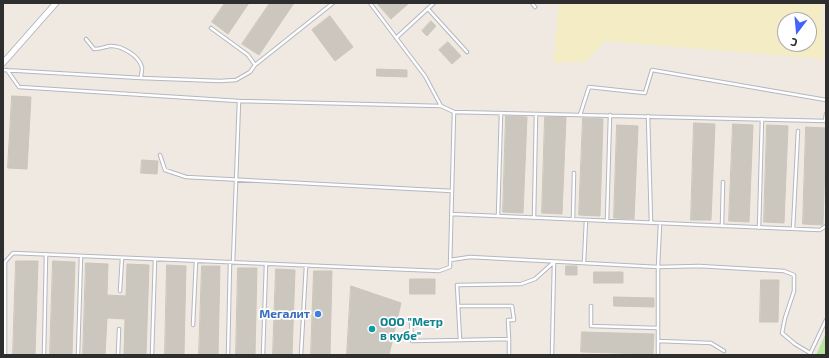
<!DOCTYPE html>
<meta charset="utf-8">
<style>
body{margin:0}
#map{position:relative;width:829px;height:358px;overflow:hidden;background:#efe9e1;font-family:"Exo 2",sans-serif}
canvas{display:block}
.frame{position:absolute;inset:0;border:4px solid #2e2e2e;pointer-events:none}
.north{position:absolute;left:777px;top:12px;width:40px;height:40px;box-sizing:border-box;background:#fff;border:1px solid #ababab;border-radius:50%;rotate:196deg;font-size:11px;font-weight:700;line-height:16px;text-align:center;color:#2e2e2e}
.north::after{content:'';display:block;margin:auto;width:14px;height:18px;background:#4264fb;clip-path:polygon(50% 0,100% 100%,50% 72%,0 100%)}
</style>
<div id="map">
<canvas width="829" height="358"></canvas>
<div class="frame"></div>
<div class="north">С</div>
</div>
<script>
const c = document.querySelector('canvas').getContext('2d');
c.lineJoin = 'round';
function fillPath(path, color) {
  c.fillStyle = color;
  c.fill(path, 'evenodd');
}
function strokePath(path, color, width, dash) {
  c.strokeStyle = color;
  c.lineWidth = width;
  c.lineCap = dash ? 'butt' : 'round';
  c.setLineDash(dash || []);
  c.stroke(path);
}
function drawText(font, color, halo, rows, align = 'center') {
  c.font = font + ' "Exo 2",sans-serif';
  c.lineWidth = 3.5;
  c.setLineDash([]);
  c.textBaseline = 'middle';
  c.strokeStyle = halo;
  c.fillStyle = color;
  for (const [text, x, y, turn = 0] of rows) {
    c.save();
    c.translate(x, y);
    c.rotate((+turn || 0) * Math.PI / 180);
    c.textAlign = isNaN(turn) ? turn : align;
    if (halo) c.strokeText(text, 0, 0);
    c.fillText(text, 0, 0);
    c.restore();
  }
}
const green = new Path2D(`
 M826 333V355H816Z`);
const sand = new Path2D(`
 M559 3H822L823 59 605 41 585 62 553 63ZM785 20H809V44H785Z`);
const building = new Path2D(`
 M225 3H249L228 34 212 22Z
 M270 3H294L259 55 242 44Z
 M377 3H409L391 19Z
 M330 16 353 47 335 61 312 30Z
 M431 21 436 26 427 36 422 31Z
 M448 42 461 56 452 64 439 50Z
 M377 69 407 70V77L377 76Z
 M12 96 31 97 27 169 8 168Z
 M506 116 527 117 523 213 503 212Z
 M545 117H566L562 214 542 213Z
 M583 118 603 119 600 216 579 215Z
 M694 123 715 124 711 220H691Z
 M733 124 753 125 749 222 729 221Z
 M617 125 638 126 634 219 614 218Z
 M767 125 788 126 784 223 764 222Z
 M806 127 826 128 823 225 803 224Z
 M142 160 158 161 157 174 141 173Z
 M16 261H38L35 355H13Z
 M53 261 75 262 72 355H50Z
 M86 263 108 264 107 295 126 296 127 264 149 265 146 355H124L125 319 107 318 105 355H83Z
 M167 265 186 266 184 355H165Z
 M202 266H220L218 355H199Z
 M566 266H577V275H566Z
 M238 268H257L255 355H236Z
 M276 269 295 270 292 355H273Z
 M314 271H332L330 355H311Z
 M594 272H623V283H594Z
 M410 279H435V294H410Z
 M761 280H779L778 322H760Z
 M351 286 401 303 389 355H347Z
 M614 297 654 298V307L614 306Z
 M582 332 654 334 653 354 581 352Z`);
const service = new Path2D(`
 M532 3 535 7
 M428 9 467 52
 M396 38 434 3
 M255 65 333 3
 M3 70 141 78C141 75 142 71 142 68 140 56 121 45 110 46 104 47 101 49 94 49L86 39
 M7 70 19 87 239 101 233 263
 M141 78 220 81 236 80 250 72 255 65 248 55 211 28
 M239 101 441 106
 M454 112 826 121
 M580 115 589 87 645 93 652 70 826 100
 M648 116 651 223
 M825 121 826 114
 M160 155 165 170 186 177 452 191
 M451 214 820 230 826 226
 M498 216 501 113
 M534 218 536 114
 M573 219 574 173
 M607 221 610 115
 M722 226 723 182
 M759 228 762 119
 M793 229 798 131
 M450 260 470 257 658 267 699 266 784 271 794 275V291L785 318 782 333 795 344 810 353
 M584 263 586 220
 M120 291 122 258
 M458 306H512L514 320H508L509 339
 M591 306V326L658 328
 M411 323 412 341 460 340
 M193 325 196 261
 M658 341 711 343 724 351
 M810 354 826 320
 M5 355V262L13 253 439 271 450 267 454 112 441 106 425 76 370 3
 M44 355 46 255
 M78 355 81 256
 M118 355 119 329
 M152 355 155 259
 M228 355 230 262
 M263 355 266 264
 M301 355 306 266
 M509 355V339L460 340 457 285 521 284 535 279 554 262
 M552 355 554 262
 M658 355V267L660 224`);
const minor = new Path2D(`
 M3 63 56 3`);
const markers = [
 [318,314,4,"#3f7fe0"],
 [372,329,4,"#0f9aa8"]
];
const shopNames = [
 ["Мегалит",310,314]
];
const cultureNames = [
 ["ООО \"Метр",380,322],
 ["в кубе\"",380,336]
];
fillPath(green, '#b6e59e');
fillPath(sand, '#f3ecc5');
fillPath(building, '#cbc7bf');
strokePath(building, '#cbc5ba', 1);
strokePath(service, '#b4b7c1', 4.5);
strokePath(minor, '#b4b7c1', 7);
strokePath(service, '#fff', 2.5);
strokePath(minor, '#fff', 5);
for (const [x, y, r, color] of markers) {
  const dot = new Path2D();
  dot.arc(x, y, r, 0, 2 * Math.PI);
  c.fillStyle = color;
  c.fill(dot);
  strokePath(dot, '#fff', 1.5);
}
drawText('bold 12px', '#366cbe', '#fff', shopNames, 'right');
drawText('bold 12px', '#0d838f', '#fff', cultureNames, 'left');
</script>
